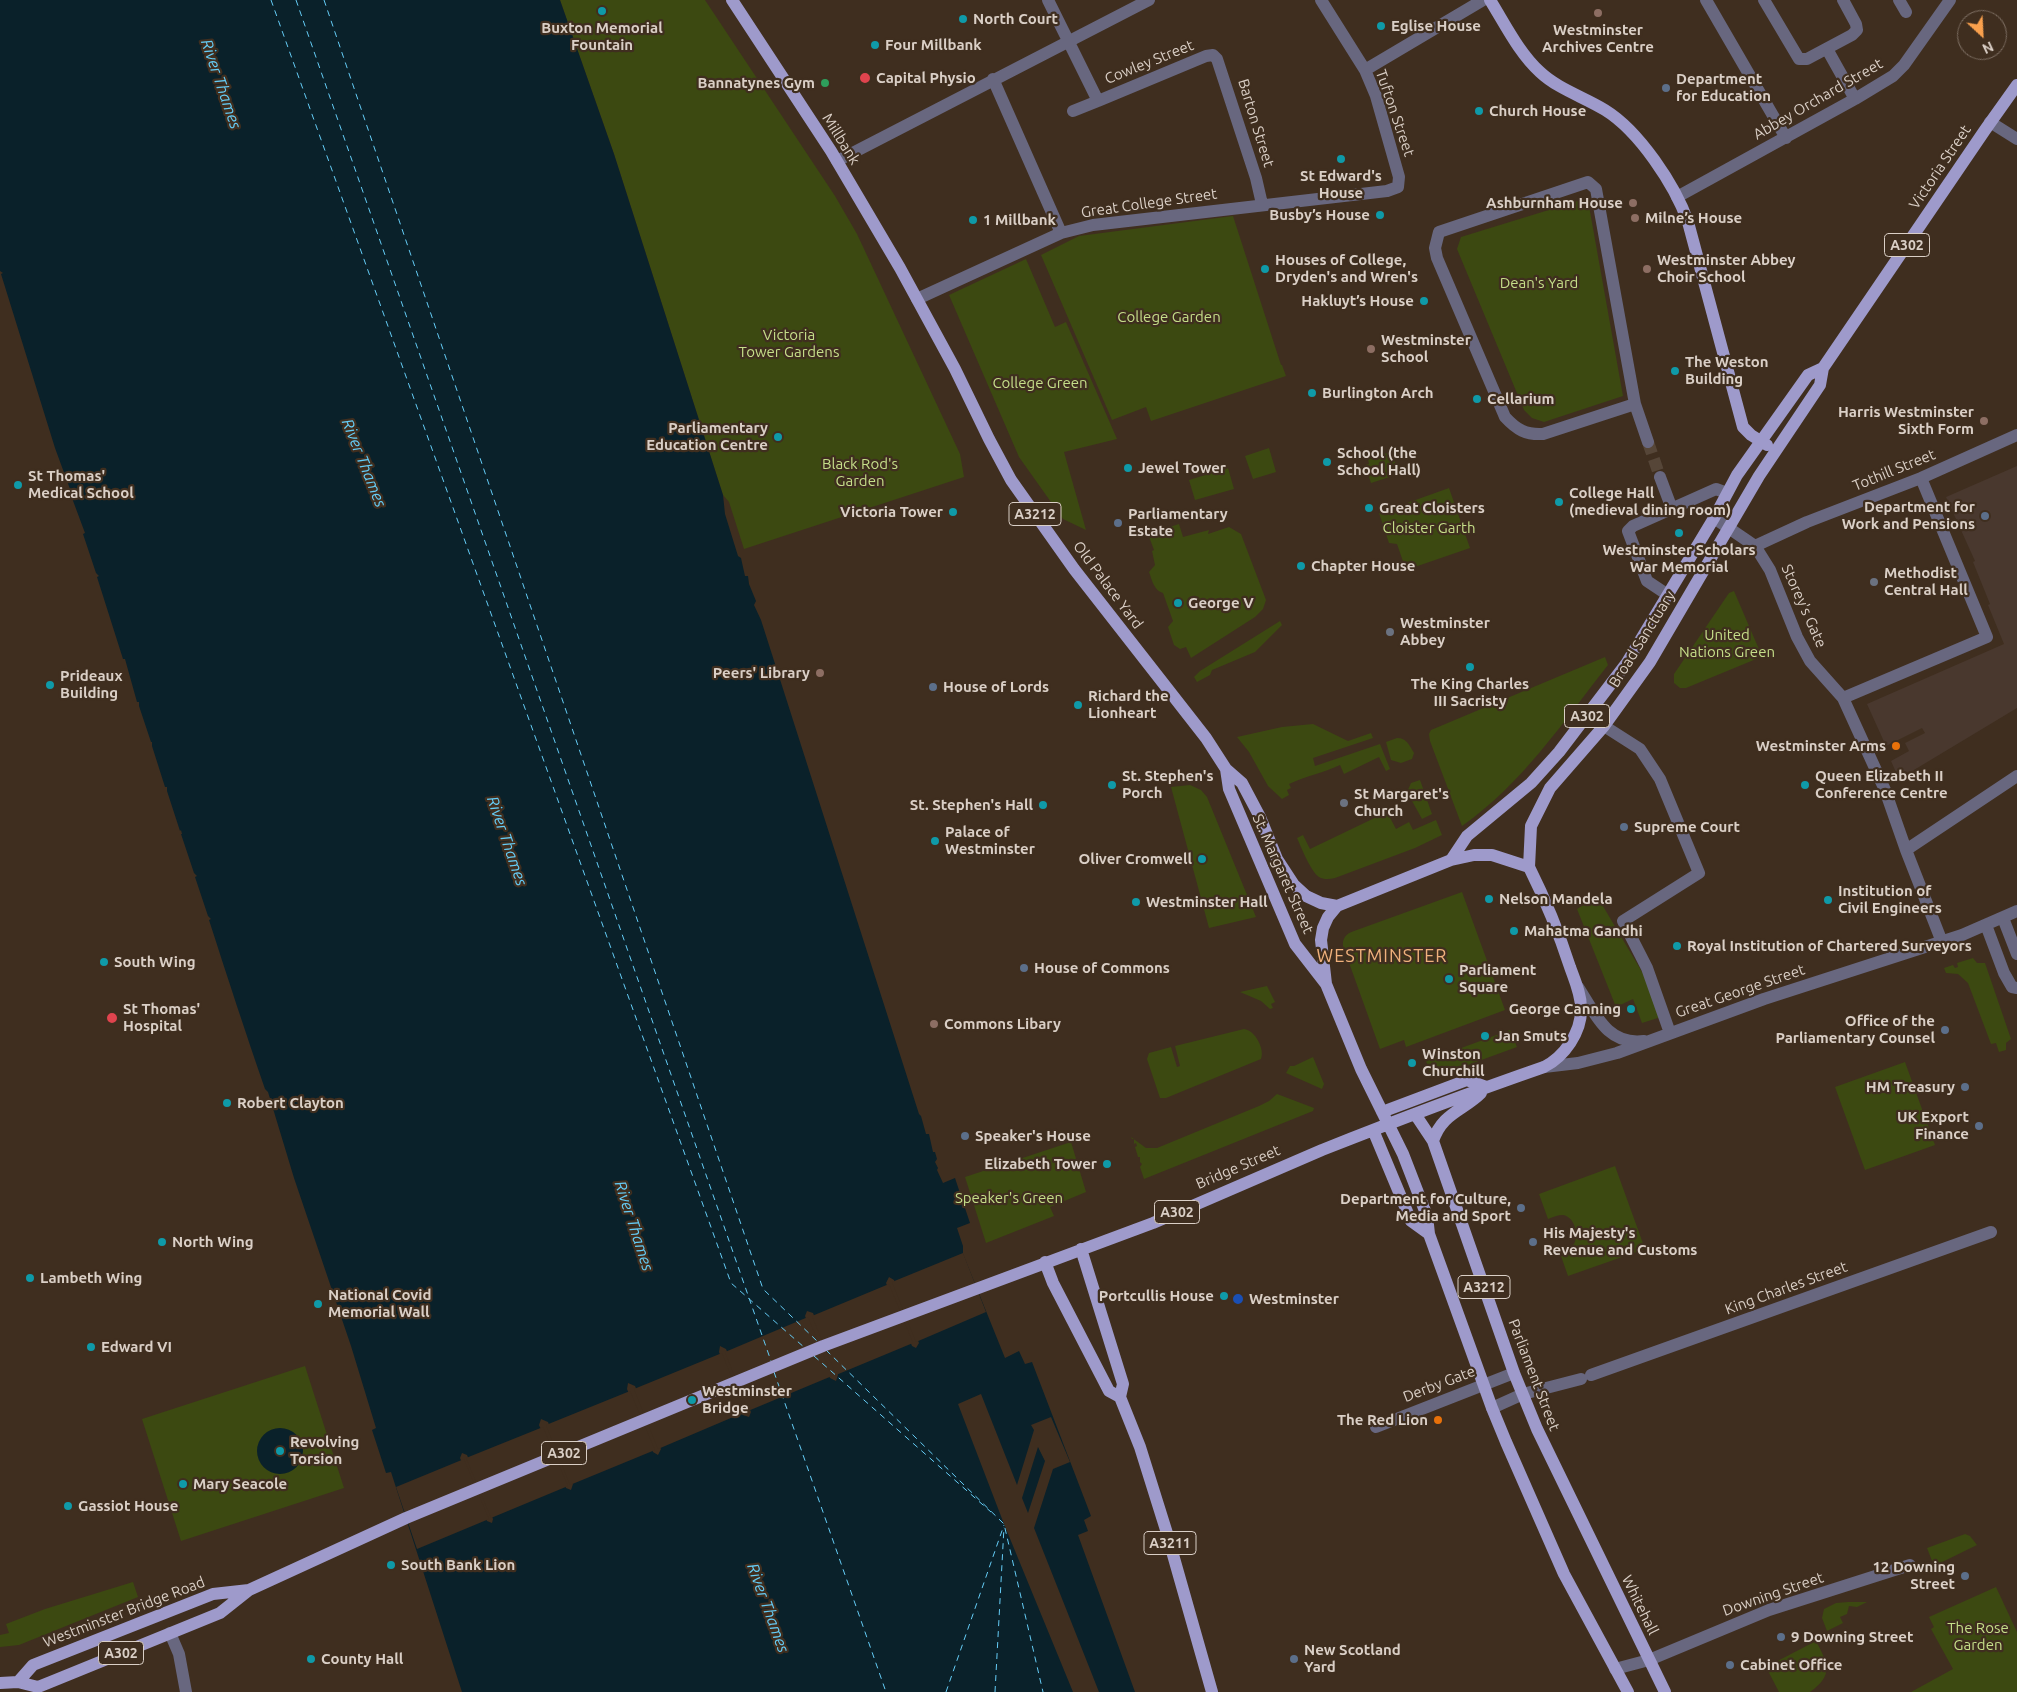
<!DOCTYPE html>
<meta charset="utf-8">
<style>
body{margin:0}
#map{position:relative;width:2017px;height:1692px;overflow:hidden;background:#3f2e1f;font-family:Ubuntu,sans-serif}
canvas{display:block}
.north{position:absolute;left:1957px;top:10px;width:50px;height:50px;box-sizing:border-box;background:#3f2e1f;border:1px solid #7d6e62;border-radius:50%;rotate:155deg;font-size:14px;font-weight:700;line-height:20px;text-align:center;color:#dacfc6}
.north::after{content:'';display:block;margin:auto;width:18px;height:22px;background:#f9a04d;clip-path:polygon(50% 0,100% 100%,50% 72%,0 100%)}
</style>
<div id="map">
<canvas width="2017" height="1692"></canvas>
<div class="north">N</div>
</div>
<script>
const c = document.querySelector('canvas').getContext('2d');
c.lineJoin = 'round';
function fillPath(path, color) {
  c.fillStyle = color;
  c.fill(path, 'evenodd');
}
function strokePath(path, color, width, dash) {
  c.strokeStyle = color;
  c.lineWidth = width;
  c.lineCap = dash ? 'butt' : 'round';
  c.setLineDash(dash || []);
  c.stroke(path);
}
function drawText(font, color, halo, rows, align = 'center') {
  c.font = font + ' Ubuntu,sans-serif';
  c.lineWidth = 4.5;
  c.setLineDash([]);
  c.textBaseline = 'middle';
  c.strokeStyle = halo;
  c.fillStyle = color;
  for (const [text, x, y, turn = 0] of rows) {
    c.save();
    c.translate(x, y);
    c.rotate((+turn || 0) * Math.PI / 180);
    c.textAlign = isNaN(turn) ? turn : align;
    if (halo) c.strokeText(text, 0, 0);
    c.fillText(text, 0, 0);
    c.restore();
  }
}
const commercial = new Path2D(`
 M2017 466V708L1899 779 1891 761 1909 751 1905 743 1925 733 1922 728 1886 746 1867 704 2004 644 1988 605 1990 604 1973 562 1975 561 1946 497Z`);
const green = new Path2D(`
 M560 0H705L835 196 857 234 960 454 964 477 744 549 729 502 723 495 614 154Z
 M1578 201 1589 206 1623 396 1544 422 1532 418 1524 410 1457 249 1461 237Z
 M1233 216 1281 365H1282L1286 376 1151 421 1146 407 1112 420 1041 255 1079 236Z
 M1026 259 1055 327 1066 322 1117 439 1064 452 1086 530 1063 519 1019 457 949 295Z
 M1269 448 1276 472 1253 479 1245 456Z
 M1387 453 1389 457 1393 456 1399 474 1371 483 1365 465 1369 464 1368 459Z
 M1228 468 1234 489 1195 500 1189 480Z
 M1449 488 1470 548 1406 570 1397 544 1389 543 1379 513Z
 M1179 524 1183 537 1209 530 1208 534 1229 527 1241 534 1266 600 1263 609 1255 617 1191 658 1186 647 1180 649 1174 645 1168 627 1173 621 1163 593C1154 591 1152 580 1149 572L1155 565 1152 551 1154 550 1148 534Z
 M1734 591 1761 654V657L1686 688H1680L1674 683V674L1729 593Z
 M1280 621 1282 625 1255 652 1212 670 1210 675 1197 682 1194 677 1200 671Z
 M1605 657 1608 665C1563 722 1522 784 1462 826L1430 741 1429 734 1431 730Z
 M1313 724 1348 741 1371 733 1373 738 1313 758 1315 766 1380 744 1390 769 1386 771 1379 757 1344 774 1340 765C1323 773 1306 776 1289 784L1291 788 1287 790 1289 795 1282 799 1268 786 1249 752 1237 737 1282 727Z
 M1397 738C1407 738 1409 745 1414 753L1412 759 1401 763 1391 760 1386 742Z
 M1420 780 1432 814 1422 819 1407 792 1411 783Z
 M1190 785 1201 790 1207 797 1256 917 1209 928 1171 787Z
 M1387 812 1396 829 1409 822 1413 830 1436 820 1442 835 1415 848 1335 878C1330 879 1324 880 1319 877 1311 872 1301 847 1297 838L1303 835 1310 849Z
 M1462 892 1505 1010 1406 1047 1404 1040 1380 1049 1343 946C1342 938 1347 933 1354 931Z
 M1597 896 1645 977 1661 1017 1642 1023 1633 999 1616 1007 1577 909Z
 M1973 958 1977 963H1985L2011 1039 2006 1043V1050L1999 1052 1996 1043 1991 1044 1968 983 1958 974 1946 973 1944 968 1953 965 1955 968 1958 967 1957 963Z
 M1267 986 1275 1002 1271 1004 1273 1008 1270 1009 1261 1001 1240 992Z
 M1244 1029C1255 1030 1265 1049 1261 1059L1166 1098H1160L1147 1059 1149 1053 1171 1047 1177 1067 1180 1066 1175 1046Z
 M1510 1030 1517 1047 1432 1078 1426 1061Z
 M1313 1057 1324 1084 1322 1089 1286 1073 1290 1066H1294Z
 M1905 1062 1935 1145 1865 1170 1835 1087Z
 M1277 1094 1314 1108 1313 1111 1144 1179 1140 1167 1142 1164 1140 1162V1157H1138L1135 1147 1137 1146 1136 1143 1134 1144V1139H1132L1131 1137 1146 1148H1157L1259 1106 1269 1101Z
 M1071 1142 1086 1192 1050 1207 1054 1216 986 1243 965 1177Z
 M1615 1166 1645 1249 1568 1276 1561 1256 1565 1254 1564 1249 1574 1244C1579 1235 1575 1217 1563 1215 1558 1215 1553 1217 1548 1219L1539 1194Z
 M305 1366 344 1488 181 1541 142 1419Z
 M1965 1534 1970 1536 1977 1545 1934 1566 1927 1548Z
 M133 1582 138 1597 19 1645 0 1647V1635L9 1633 6 1624 45 1609Z
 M1996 1587 2017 1632V1692H1911L1953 1669 1931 1629 1934 1627 1929 1617Z
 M1848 1602H1867L1857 1607 1849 1606 1847 1614 1840 1617 1843 1623 1827 1631 1822 1618 1824 1609 1836 1603Z
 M1816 1641C1828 1664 1834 1675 1810 1692H1779L1766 1667Z`);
const water = new Path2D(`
 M0 0H560L614 154 723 495 725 514 738 556 741 558 745 576H748L749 584 756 601 754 605 761 620 919 1114 921 1116 926 1134H929L933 1152H935L937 1159 935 1162 938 1168 937 1170 943 1183 955 1178 970 1223 957 1228 963 1246V1254L1005 1358 1019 1351 1025 1364 1032 1362 1091 1516 1084 1520 1088 1531 1078 1535 1135 1692H462L391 1472 386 1473 372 1430 376 1428 351 1346 294 1178 268 1092 265 1089C245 1031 228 979 209 920L211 919 208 916 195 877 197 876 194 873 181 834H182L181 830 180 831 167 791V787H165L152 746V742H151L139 706V702H137L125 659H123L97 577 99 576 96 573 83 534 85 533 69 490 70 489 55 448 1 274 3 273 0 271ZM889 1277 894 1280 919 1343 916 1348 912 1346 886 1283ZM807 1311 813 1313 838 1375 836 1381 830 1378 805 1316ZM720 1346 726 1349 751 1412 749 1417 743 1415 719 1352ZM628 1383 635 1386 661 1449 658 1455 653 1452 627 1389ZM541 1419 548 1422 573 1484 571 1490 566 1488 539 1425ZM462 1453 467 1455 493 1519 492 1523 487 1521 460 1458Z
 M257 1451a23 23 0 1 1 46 0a23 23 0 1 1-46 0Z`);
const pier = new Path2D(`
 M963 1253 986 1312 916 1342 892 1282Z
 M889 1284 913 1343 836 1375 812 1316Z
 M808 1317 832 1376 748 1411 725 1352Z
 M722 1353 745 1412 658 1449 634 1389Z
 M630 1391 655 1450 570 1485 546 1425Z
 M981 1394 1017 1485 1034 1430 1031 1425 1051 1417 1070 1462 1053 1469 1034 1528 1099 1692H1073L1004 1524 958 1404ZM1038 1447 1045 1461 1028 1513 1022 1498Z
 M543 1427 568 1486 491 1518 466 1458Z
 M464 1459 489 1519 417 1549 396 1487Z`);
const ferry = new Path2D(`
 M271 0 731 1283 805 1348
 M296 0 771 1361
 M324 0 763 1289 818 1342
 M826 1350 1004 1524 1043 1692
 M814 1356 991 1512
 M774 1372 886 1692
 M946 1692 1004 1525
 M995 1692 1004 1527`);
const minorTunnel = new Path2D(`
 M1648 442 1660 477`);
const minor = new Path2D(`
 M1048 0 1098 101 1206 56 1213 55 1217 59 1256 178 1262 204
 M1706 0 1786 138
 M1764 0 1799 59H1807L1852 35 1857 30 1856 24 1843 0
 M1899 0 1906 12
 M1827 49 1855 99
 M1365 70 1483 0
 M993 79 1061 233
 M1073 111 1098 101
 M1990 122 2017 139
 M837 161 1149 0
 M1677 197 1855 99 1893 76 1904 65 1950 0
 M917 299 1061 233 1093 225 1387 191 1398 187 1399 177 1376 96 1365 70 1321 0
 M1635 404 1543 434C1526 435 1517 430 1505 417L1437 258 1435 248 1439 232 1588 182 1596 189 1635 404 1648 442
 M1660 477 1672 509
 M1714 518 1755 546 1770 570 1797 637 1810 661 1843 698 1885 790 1906 850 1942 942
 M1755 546 1807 522 1921 478 2017 435
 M1668 595 1647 581 1628 531 1633 526 1716 489 1727 493
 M1843 698 1987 637 1921 478
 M1604 726 1640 749 1660 779 1699 873 1623 921 1647 968 1670 1033
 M1906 850 2017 776
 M2003 918 2017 954
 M1986 925 2004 973 2012 987 2017 988
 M1578 987C1595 1013 1607 1046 1644 1041
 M1544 1067 1578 1063 1617 1053 1764 999 1962 935 2017 911
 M1591 1375 1991 1232
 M1492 1408 1523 1394 1581 1379
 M1376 1427 1514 1373
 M170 1633 179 1654 186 1692
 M1615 1669 1649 1660 1769 1610 1910 1565`);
const major = new Path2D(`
 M732 0 831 151 900 268 955 369 989 439 1011 480 1074 569 1206 738 1226 769 1242 783 1260 817 1277 859 1294 885 1306 896 1321 903 1337 906
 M1490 0C1505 24 1519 53 1540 72 1558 89 1584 97 1605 110 1639 131 1675 185 1688 222L1743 427 1751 435 1767 445
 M1226 769 1229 789 1295 944 1326 984
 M1451 860 1467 836 1531 783 1559 752 1626 664 1714 518 1737 475 1808 375 1823 368
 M1529 867 1531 826 1550 788 1604 726 1650 662 1759 476 1820 385 1823 368 1985 130 2017 85
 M1382 1112 1467 1080 1486 1087
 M1415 1114 1433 1141 1514 1373 1537 1429 1665 1692
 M1373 1130 1411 1221 1429 1234
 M1433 1141C1442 1113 1463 1111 1481 1093
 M1081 1249 1123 1384 1120 1397
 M1045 1262 1053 1283 1109 1391 1120 1397 1140 1447 1166 1530 1212 1692
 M18 1682 33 1665 213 1594 249 1590
 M0 1683 18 1682 38 1687 53 1681 220 1613 249 1590 406 1518 823 1346 1153 1223 1322 1150C1395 1121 1469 1093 1544 1067 1564 1057 1582 1032 1581 1008 1581 994 1575 981 1570 967 1559 933 1545 899 1529 867L1492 855H1474L1451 860 1337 906 1328 917 1323 928 1321 940 1326 984 1361 1069 1403 1154 1427 1216 1429 1234 1492 1408 1506 1442 1564 1574 1628 1692`);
const markers = [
 [602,11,5,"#0f9aa8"],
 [1598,13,5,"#8d6e63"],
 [963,19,5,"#0f9aa8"],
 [1381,26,5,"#0f9aa8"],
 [875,45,5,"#0f9aa8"],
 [865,78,6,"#e0444e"],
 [825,83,5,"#2e9e5b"],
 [1666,88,5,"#5c6f8a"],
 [1479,111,5,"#0f9aa8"],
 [1341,159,5,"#0f9aa8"],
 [1633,203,5,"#8d6e63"],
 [1380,215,5,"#0f9aa8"],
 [1635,218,5,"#8d6e63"],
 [973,220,5,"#0f9aa8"],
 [1265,269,5,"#0f9aa8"],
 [1647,269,5,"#8d6e63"],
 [1424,301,5,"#0f9aa8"],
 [1371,349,5,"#8d6e63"],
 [1675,371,5,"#0f9aa8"],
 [1312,393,5,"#0f9aa8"],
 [1477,399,5,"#0f9aa8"],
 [1984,421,5,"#8d6e63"],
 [778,437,5,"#0f9aa8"],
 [1327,462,5,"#0f9aa8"],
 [1128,468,5,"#0f9aa8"],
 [18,485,5,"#0f9aa8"],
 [1559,502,5,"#0f9aa8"],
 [1369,508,5,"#0f9aa8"],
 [953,512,5,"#0f9aa8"],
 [1985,516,5,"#5c6f8a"],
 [1118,523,5,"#5c6f8a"],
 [1679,533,5,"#0f9aa8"],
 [1301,566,5,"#0f9aa8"],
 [1874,582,5,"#6b7280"],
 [1178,603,5,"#0f9aa8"],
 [1390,632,5,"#6b7280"],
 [1470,667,5,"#0f9aa8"],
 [820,673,5,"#8d6e63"],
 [50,685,5,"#0f9aa8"],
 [933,687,5,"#5c6f8a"],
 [1078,705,5,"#0f9aa8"],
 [1896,746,5,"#e8710a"],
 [1112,785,5,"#0f9aa8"],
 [1805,785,5,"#0f9aa8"],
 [1344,803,5,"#6b7280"],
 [1043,805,5,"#0f9aa8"],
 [1624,827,5,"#5c6f8a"],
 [935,841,5,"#0f9aa8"],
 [1202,859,5,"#0f9aa8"],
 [1489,899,5,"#0f9aa8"],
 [1828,900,5,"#0f9aa8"],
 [1136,902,5,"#0f9aa8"],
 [1514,931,5,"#0f9aa8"],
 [1677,946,5,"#0f9aa8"],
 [104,962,5,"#0f9aa8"],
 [1024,968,5,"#5c6f8a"],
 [1449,979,5,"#0f9aa8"],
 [1631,1009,5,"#0f9aa8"],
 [112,1018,6,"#e0444e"],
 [934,1024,5,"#8d6e63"],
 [1945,1030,5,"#5c6f8a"],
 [1485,1036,5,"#0f9aa8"],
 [1412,1063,5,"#0f9aa8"],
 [1965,1087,5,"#5c6f8a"],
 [227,1103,5,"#0f9aa8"],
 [1979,1126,5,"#5c6f8a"],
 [965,1136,5,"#5c6f8a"],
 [1107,1164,5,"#0f9aa8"],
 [1521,1208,5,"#5c6f8a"],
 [162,1242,5,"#0f9aa8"],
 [1533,1242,5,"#5c6f8a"],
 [30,1278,5,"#0f9aa8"],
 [1224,1296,5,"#0f9aa8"],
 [1238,1299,6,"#1a4fb4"],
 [318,1304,5,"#0f9aa8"],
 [91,1347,5,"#0f9aa8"],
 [692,1400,5,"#0f9aa8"],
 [1438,1420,5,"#e8710a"],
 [280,1451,5,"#0f9aa8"],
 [183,1484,5,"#0f9aa8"],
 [68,1506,5,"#0f9aa8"],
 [391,1565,5,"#0f9aa8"],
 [1965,1576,5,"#5c6f8a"],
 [1781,1637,5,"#5c6f8a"],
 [311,1659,5,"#0f9aa8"],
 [1294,1659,5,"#5c6f8a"],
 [1730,1665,5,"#5c6f8a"]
];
const shields = [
 [1907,245,45],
 [1035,514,52],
 [1587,716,45],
 [1177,1212,45],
 [1484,1287,52],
 [564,1453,45],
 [1170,1543,52],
 [121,1653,45]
];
const shieldNames = [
 ["A302",1907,245],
 ["A3212",1035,514],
 ["A302",1587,716],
 ["A302",1177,1212],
 ["A3212",1484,1287],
 ["A302",564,1453],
 ["A3211",1170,1543],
 ["A302",121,1653]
];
const poiNames = [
 ["North Court",973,19],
 ["Eglise House",1391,26],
 ["Buxton Memorial",602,28,"center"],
 ["Fountain",602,45,"center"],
 ["Westminster",1598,30,"center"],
 ["Archives Centre",1598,47,"center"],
 ["Four Millbank",885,45],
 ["Capital Physio",876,78],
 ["Department",1676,79],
 ["for Education",1676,96],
 ["Bannatynes Gym",815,83,"right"],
 ["Church House",1489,111],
 ["St Edward's",1341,176,"center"],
 ["House",1341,193,"center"],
 ["Ashburnham House",1623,203,"right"],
 ["Busby’s House",1370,215,"right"],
 ["Milne’s House",1645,218],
 ["1 Millbank",983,220],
 ["Houses of College,",1275,260],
 ["Dryden's and Wren's",1275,277],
 ["Westminster Abbey",1657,260],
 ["Choir School",1657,277],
 ["Hakluyt’s House",1414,301,"right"],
 ["Westminster",1381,340],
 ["School",1381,357],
 ["The Weston",1685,362],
 ["Building",1685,379],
 ["Burlington Arch",1322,393],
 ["Cellarium",1487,399],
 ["Harris Westminster",1974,412,"right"],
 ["Sixth Form",1974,429,"right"],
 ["Parliamentary",768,428,"right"],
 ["Education Centre",768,445,"right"],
 ["School (the",1337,453],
 ["School Hall)",1337,470],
 ["Jewel Tower",1138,468],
 ["St Thomas'",28,476],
 ["Medical School",28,493],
 ["College Hall",1569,493],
 ["(medieval dining room)",1569,510],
 ["Department for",1975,507,"right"],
 ["Work and Pensions",1975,524,"right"],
 ["Great Cloisters",1379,508],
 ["Victoria Tower",943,512,"right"],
 ["Parliamentary",1128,514],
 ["Estate",1128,531],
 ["Westminster Scholars",1679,550,"center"],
 ["War Memorial",1679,567,"center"],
 ["Chapter House",1311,566],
 ["Methodist",1884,573],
 ["Central Hall",1884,590],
 ["George V",1188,603],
 ["Westminster",1400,623],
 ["Abbey",1400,640],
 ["Peers' Library",810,673,"right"],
 ["Prideaux",60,676],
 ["Building",60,693],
 ["The King Charles",1470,684,"center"],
 ["III Sacristy",1470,701,"center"],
 ["House of Lords",943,687],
 ["Richard the",1088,696],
 ["Lionheart",1088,713],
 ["Westminster Arms",1886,746,"right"],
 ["St. Stephen's",1122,776],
 ["Porch",1122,793],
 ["Queen Elizabeth II",1815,776],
 ["Conference Centre",1815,793],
 ["St Margaret's",1354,794],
 ["Church",1354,811],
 ["St. Stephen's Hall",1033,805,"right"],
 ["Supreme Court",1634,827],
 ["Palace of",945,832],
 ["Westminster",945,849],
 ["Oliver Cromwell",1192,859,"right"],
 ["Institution of",1838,891],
 ["Civil Engineers",1838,908],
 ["Nelson Mandela",1499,899],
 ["Westminster Hall",1146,902],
 ["Mahatma Gandhi",1524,931],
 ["Royal Institution of Chartered Surveyors",1687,946],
 ["South Wing",114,962],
 ["House of Commons",1034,968],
 ["Parliament",1459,970],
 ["Square",1459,987],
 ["St Thomas'",123,1009],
 ["Hospital",123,1026],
 ["George Canning",1621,1009,"right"],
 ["Office of the",1935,1021,"right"],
 ["Parliamentary Counsel",1935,1038,"right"],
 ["Commons Libary",944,1024],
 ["Jan Smuts",1495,1036],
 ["Winston",1422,1054],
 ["Churchill",1422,1071],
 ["HM Treasury",1955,1087,"right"],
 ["Robert Clayton",237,1103],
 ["UK Export",1969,1117,"right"],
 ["Finance",1969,1134,"right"],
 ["Speaker's House",975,1136],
 ["Elizabeth Tower",1097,1164,"right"],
 ["Department for Culture,",1511,1199,"right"],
 ["Media and Sport",1511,1216,"right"],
 ["His Majesty's",1543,1233],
 ["Revenue and Customs",1543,1250],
 ["North Wing",172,1242],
 ["Lambeth Wing",40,1278],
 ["National Covid",328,1295],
 ["Memorial Wall",328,1312],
 ["Portcullis House",1214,1296,"right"],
 ["Westminster",1249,1299],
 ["Edward VI",101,1347],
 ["Westminster",702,1391],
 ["Bridge",702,1408],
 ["The Red Lion",1428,1420,"right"],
 ["Revolving",290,1442],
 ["Torsion",290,1459],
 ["Mary Seacole",193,1484],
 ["Gassiot House",78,1506],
 ["South Bank Lion",401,1565],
 ["12 Downing",1955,1567,"right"],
 ["Street",1955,1584,"right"],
 ["9 Downing Street",1791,1637],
 ["New Scotland",1304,1650],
 ["Yard",1304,1667],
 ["County Hall",321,1659],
 ["Cabinet Office",1740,1665]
];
const streetNames = [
 ["Cowley Street",1149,62,-22],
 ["Abbey Orchard Street",1818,99,-30],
 ["Tufton Street",1395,113,71],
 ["Barton Street",1256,123,73],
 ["Millbank",841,139,58],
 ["Victoria Street",1940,167,-56],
 ["Great College Street",1149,203,-8],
 ["Tothill Street",1894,470,-22],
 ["Old Palace Yard",1108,585,53],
 ["Storey's Gate",1804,606,66],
 ["Broad Sanctuary",1642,639,-58],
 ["St. Margaret Street",1283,874,66],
 ["Great George Street",1740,991,-19],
 ["Bridge Street",1238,1167,-23],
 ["King Charles Street",1786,1288,-20],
 ["Parliament Street",1534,1375,69],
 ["Derby Gate",1439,1384,-21],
 ["Downing Street",1773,1594,-19],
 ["Whitehall",1640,1605,64],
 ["Westminster Bridge Road",124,1612,-21]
];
const parkNames = [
 ["Dean's Yard",1539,283],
 ["College Garden",1169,317],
 ["Victoria",789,335],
 ["Tower Gardens",789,352],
 ["College Green",1040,383],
 ["Black Rod's",860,464],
 ["Garden",860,481],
 ["Cloister Garth",1429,528],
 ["United",1727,635],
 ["Nations Green",1727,652],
 ["Speaker's Green",1009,1198],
 ["The Rose",1978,1628],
 ["Garden",1978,1645]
];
const waterNames = [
 ["River Thames",221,84,71],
 ["River Thames",364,463,68],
 ["River Thames",507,841,71],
 ["River Thames",634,1226,72],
 ["River Thames",768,1608,70]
];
const quarterNames = [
 ["WESTMINSTER",1382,956]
];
fillPath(commercial, '#49382e');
fillPath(green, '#3c4911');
fillPath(water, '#0a212a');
fillPath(pier, '#3f2e1f');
strokePath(ferry, '#65cdf7', 1, [6, 5]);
strokePath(minorTunnel, '#564638', 12, [12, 6]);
strokePath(minor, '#68677f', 12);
strokePath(major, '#9e9acb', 12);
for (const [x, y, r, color] of markers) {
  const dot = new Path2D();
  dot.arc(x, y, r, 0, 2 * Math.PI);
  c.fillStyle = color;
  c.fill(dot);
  strokePath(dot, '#3f2e1f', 2);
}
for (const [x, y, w] of shields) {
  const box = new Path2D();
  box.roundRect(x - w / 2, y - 11.5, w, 23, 4);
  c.fillStyle = '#3f2e1f';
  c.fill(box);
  strokePath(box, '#dacfc6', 1);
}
drawText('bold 14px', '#dacfc6', null, shieldNames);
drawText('bold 15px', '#dacfc6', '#3f2e1f', poiNames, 'left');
drawText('15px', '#dacfc6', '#3f2e1f', streetNames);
drawText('15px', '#c5de89', '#3f2e1f', parkNames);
drawText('italic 16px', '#65cdf7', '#3f2e1f', waterNames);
c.letterSpacing = '1px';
drawText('18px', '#f0b17c', '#3f2e1f', quarterNames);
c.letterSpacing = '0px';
</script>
